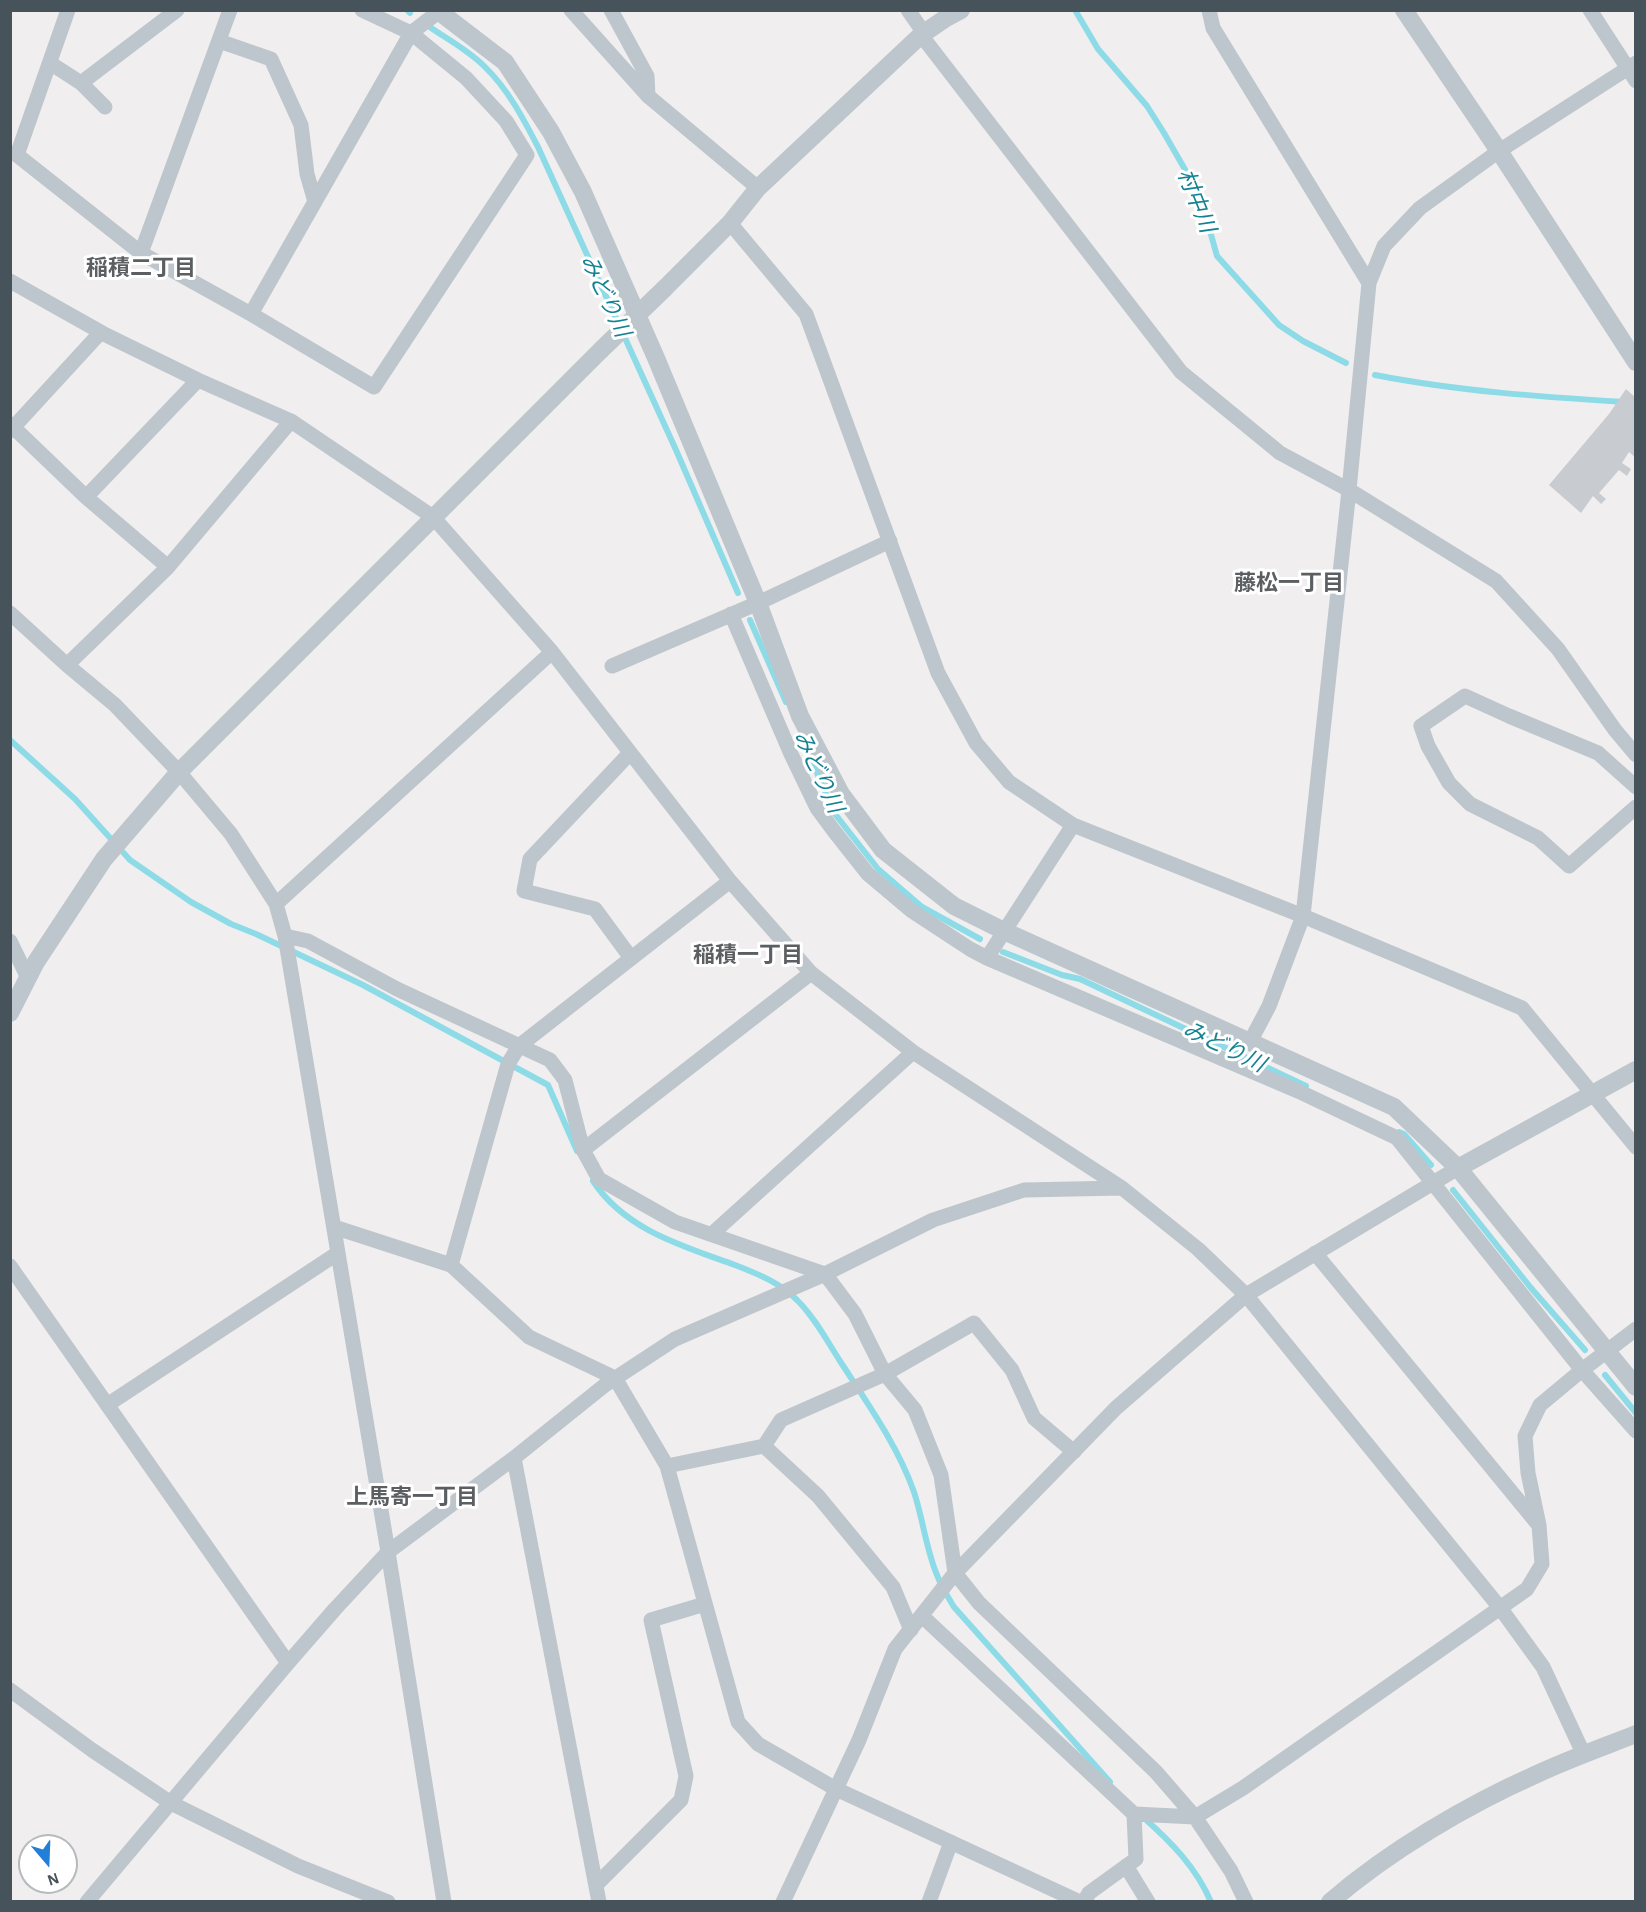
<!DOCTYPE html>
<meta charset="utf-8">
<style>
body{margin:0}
#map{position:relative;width:1646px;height:1912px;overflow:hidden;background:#f0eeee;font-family:"Alegreya Sans",sans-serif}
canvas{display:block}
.frame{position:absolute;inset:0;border:12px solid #47535a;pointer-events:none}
.north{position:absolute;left:18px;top:1834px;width:60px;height:60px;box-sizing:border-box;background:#fff;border:2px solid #b5babd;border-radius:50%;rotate:161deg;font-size:16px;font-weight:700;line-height:24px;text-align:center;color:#47535a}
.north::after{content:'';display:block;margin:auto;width:21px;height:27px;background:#227ed7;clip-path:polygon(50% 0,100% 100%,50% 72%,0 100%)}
</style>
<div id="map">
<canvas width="1646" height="1912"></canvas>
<div class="frame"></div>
<div class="north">N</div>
</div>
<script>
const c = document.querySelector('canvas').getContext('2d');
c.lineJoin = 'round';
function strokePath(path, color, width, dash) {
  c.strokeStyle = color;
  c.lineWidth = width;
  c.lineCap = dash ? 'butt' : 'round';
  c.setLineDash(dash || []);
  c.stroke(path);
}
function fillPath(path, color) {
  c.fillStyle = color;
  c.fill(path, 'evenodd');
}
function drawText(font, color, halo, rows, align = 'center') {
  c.font = font + ' "Alegreya Sans","Noto Sans JP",sans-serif';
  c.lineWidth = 6;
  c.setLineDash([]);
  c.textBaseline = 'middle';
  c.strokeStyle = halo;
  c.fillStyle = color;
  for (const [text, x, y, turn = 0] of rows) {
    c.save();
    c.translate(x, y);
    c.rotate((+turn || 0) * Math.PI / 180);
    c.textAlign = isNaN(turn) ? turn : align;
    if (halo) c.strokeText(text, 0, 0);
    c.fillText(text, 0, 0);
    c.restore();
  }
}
const stream = new Path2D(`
 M407 10 410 13
 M1075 10 1098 49 1147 106 1164 133 1187 173 1208 224 1217 256 1279 325 1303 341 1346 363
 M431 28C449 40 469 51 484 66 508 89 523 118 538 147L676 450 738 593
 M1375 375C1457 391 1542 397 1625 402
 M750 620 786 702
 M10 740 75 799 130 860 191 902 231 924 256 934 363 985 548 1085 577 1151
 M803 741 835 814 878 869 922 907 980 939
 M1003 952 1062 975 1080 979 1306 1086
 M1399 1132 1404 1134 1431 1165
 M593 1181C625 1230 683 1246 735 1265 758 1274 781 1283 798 1301 815 1318 827 1341 840 1361 866 1401 898 1446 914 1492 923 1519 926 1549 937 1575 941 1586 948 1597 954 1607L1110 1782
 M1453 1190 1531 1288 1585 1350
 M1605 1375 1636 1413
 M1144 1818C1171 1842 1196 1867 1211 1902`);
const building = new Path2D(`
 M1626 389 1636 398V458L1629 452 1622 463 1631 469 1627 476 1619 470 1599 493 1606 499 1601 504 1593 496 1581 513 1549 485 1609 414Z`);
const minor = new Path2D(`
 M68 10 17 155 141 253 251 314 411 33 441 10
 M571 10 648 96 758 188
 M611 10 647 76 648 96
 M908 10 924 33
 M1209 10 1213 28 1369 283
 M1590 10 1636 81
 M921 35 1181 372 1280 453 1349 490 1496 581 1558 649 1615 730 1636 755
 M219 41 271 59 301 125 307 174 315 202
 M50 63 81 83 177 10
 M81 83 105 107
 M730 223 806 314 938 673 976 743 1009 782 1073 825 1303 916 1522 1008 1636 1147
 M141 253 230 10
 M10 281 106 335 198 380 291 421 433 517 552 652 730 881 811 973 913 1052 1122 1188 1198 1249 1246 1295 1501 1609 1543 1667 1584 1755
 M251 314 374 387 527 155 506 121 466 78 411 33 362 10
 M10 424 86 497
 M10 431 101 332
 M168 567 86 497 198 380
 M10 613 67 665 115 705 179 772 231 834 276 904 285 936 388 1552 444 1902
 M731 614 791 754 817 808 834 831 868 874 912 911 970 949 987 958 1073 825
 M67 665 168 567 291 421
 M612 666 758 603 890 541
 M630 753 530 859 524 891 595 909 631 958
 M1636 787 1598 753 1509 716 1465 696 1421 726 1428 746 1449 783 1470 804 1538 838 1569 866 1636 807
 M276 904 552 652
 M285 936 308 941 397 989 550 1060 565 1080 583 1150 599 1179 675 1222 825 1274 855 1314 885 1374 915 1410 941 1475 955 1573 979 1603 1156 1772 1195 1817 1231 1871 1246 1902
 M10 941 28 978
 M987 958 1298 1091 1397 1138 1582 1370 1636 1431
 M1250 1042 1269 1006 1303 916 1349 490 1369 283 1384 246 1420 208 1499 151 1636 63
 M583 1150 811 973
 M334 1227 451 1265 508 1064 519 1046 730 881
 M713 1233 913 1052
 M1315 1253 1537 1523
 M451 1265 529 1337 615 1378 667 1466 738 1722 758 1744 836 1789 1080 1902
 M10 1266 288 1663
 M107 1405 338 1253
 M764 1446 818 1496 893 1587 911 1630
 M514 1458 599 1902
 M667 1466 764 1446 781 1420 885 1374 974 1323 1012 1370 1034 1418 1074 1452
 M922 1616 1134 1814
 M10 1690 92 1750 171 1803 298 1866 388 1902
 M1126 1866 1148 1902
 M596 1885 681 1800 686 1776 651 1620 705 1604
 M87 1902 288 1663 335 1609 388 1552 514 1458 605 1385 675 1339 825 1274 933 1220 1024 1190 1122 1188
 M783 1902 859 1740 895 1649 955 1573 1116 1408 1246 1295 1458 1168
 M929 1902 951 1842
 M1084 1902 1089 1893 1136 1859 1134 1814 1195 1817 1243 1788 1527 1589 1542 1564 1539 1525 1528 1473 1525 1436 1540 1405 1582 1370 1636 1329`);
const tertiary = new Path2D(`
 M437 10 505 62 551 132 583 192 656 358 758 603 800 716 841 794 883 850 954 906 1004 931 1394 1107 1458 1168 1636 1387
 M1404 10 1499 151 1636 362
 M664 289 730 223 758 188 921 35 946 18 961 10
 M10 1013 36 962 104 859 179 772 601 350
 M1458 1168 1636 1070
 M1330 1902C1389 1851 1467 1805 1537 1774 1569 1759 1603 1747 1636 1734`);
const tertiaryBridge = new Path2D(`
 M601 350 664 289`);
const waterNames = [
 ["村中川",1196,201,68],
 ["みどり川",605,296,65],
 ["みどり川",818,772,65],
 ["みどり川",1224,1047,26]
];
const neighbourhoodNames = [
 ["稲積二丁目",141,268],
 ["藤松一丁目",1289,583],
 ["稲積一丁目",748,955],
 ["上馬寄一丁目",412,1497]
];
strokePath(stream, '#8ddbe7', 6);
fillPath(building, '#c8ccd0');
strokePath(minor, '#bdc6cc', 15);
strokePath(tertiary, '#bdc6cc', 18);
strokePath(tertiaryBridge, '#bdc6cc', 18);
drawText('italic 22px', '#138293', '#fff', waterNames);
drawText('bold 22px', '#5b5f62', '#fff', neighbourhoodNames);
</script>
